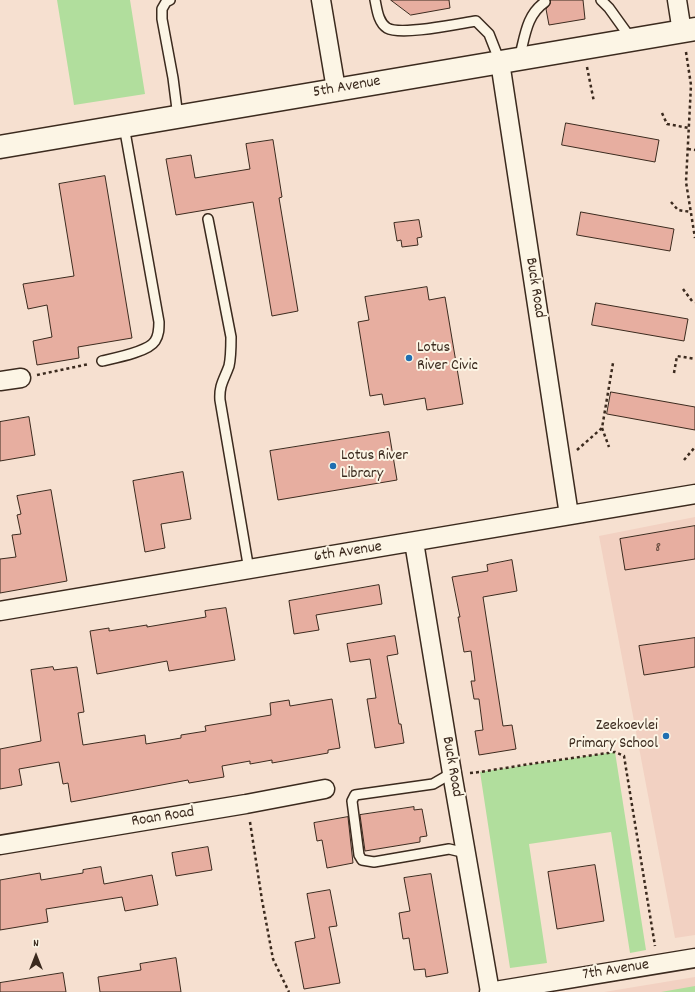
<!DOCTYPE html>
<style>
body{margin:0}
#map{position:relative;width:695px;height:992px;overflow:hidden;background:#f6e0d0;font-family:Dekko,sans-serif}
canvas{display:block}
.north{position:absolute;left:16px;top:936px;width:40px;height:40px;-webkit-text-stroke:3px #fcf5e5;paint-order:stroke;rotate:0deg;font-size:11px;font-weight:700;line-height:16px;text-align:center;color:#3b2a1e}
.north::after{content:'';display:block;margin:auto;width:14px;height:18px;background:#3b2a1e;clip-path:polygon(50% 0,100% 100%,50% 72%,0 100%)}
</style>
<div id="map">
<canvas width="695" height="992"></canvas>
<div class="north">N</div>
</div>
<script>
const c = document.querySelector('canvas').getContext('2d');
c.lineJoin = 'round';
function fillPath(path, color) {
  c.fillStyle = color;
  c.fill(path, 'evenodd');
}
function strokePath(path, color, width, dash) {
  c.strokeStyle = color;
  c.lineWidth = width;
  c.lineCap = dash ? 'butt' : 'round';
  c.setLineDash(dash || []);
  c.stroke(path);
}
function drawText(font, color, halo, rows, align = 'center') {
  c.font = font + ' Dekko,sans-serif';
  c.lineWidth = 4;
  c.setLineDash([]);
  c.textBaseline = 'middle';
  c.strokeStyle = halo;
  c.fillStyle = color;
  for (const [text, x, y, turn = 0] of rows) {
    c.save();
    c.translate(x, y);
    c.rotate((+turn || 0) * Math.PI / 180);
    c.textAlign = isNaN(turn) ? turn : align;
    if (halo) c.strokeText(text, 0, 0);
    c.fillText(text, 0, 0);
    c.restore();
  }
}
const built = new Path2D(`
 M695 517V935L675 938 599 536Z
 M695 977V992H604Z`);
const green = new Path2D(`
 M57 0H130L145 94 74 105Z
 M615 752 646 950 630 953 611 832 529 844 547 963 510 968 480 772Z
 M695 986V992H661Z`);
const building = new Path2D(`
 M391 0H449L450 8 411 15Z
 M551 0H583L585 19 549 25 546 9 550 4Z
 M566 123 659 140 655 162 562 145Z
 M273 140 282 197 279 198 298 311 272 316 253 202 176 215 166 159 191 155 195 178 250 169 246 144Z
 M105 176 132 338 78 347 79 358 37 365 33 341 52 337 47 305 28 309 23 284 74 276 59 184Z
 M581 212 674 229 670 251 577 235Z
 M419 220 422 237 417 238 418 245 402 247 401 240 397 241 394 223Z
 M427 287 429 300 445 297 463 404 427 410 425 398 384 405 382 394 370 396 358 322 369 320 365 297Z
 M596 303 688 319 684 341 592 325Z
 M611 392 695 407V430L607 414Z
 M29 417 35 455 0 461V422Z
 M389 432 397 480 278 500 270 451Z
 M183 472 191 519 161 524 165 548 145 552 133 481Z
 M51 490 67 581 0 593V559L16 557 12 535 21 534 17 515 21 514 17 496Z
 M695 526V559L625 570 620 539Z
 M512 560 517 591 483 597 503 726 512 725 516 749 479 755 475 731 483 730 479 699H474L471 681H475L471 651 464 652 458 617H460L452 577 488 571 487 565Z
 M379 585 382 604 316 615 319 630 294 634 289 601Z
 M226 608 235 660 169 671 167 661 97 674 90 631 109 628V631L147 625V627L206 617 205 611Z
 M395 636 398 654 387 656 399 724H401L404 743 375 748 367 699 376 698 370 659 350 662 347 644Z
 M695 638V667L644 675 639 646Z
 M53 667 54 670 77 667 84 712 78 713 83 745 145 735 146 744 181 738V735L206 731 205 726 271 715 270 703 289 700 290 706 332 699 340 748 328 750V753L272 763V760L250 764V761L222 766 224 777 189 783 188 780 71 802 68 783 63 784 59 762 19 769 22 785 0 789V749L41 741 31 670Z
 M414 807V810L422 809 427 836 420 837V842L365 851 360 815Z
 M348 817 353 863 327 868 322 840 317 841 314 823Z
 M208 847 212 870 176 876 172 853Z
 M595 865 604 921 557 929 548 872Z
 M101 867 104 884 152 875 158 905 125 911 122 897 46 909 48 922 0 930V880L40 873 41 880 83 873V870Z
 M431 874 448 973 426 977 425 969 414 970 409 938 403 939 399 913 410 911 404 878Z
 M330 890 337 926 329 927 340 983 304 989 295 942 315 938 307 894Z
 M176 958 181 992H100L98 977 141 970 140 964Z
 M63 973 66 992H0V983Z`);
const path = new Path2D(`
 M686 52 691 85 686 182 695 238
 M587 67 594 102
 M662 113 667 124 689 128
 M688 149 695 150
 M671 202 678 210 691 212
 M683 289 692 301 695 302
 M674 373 677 356 695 359
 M37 375 89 364
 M602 428 609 447
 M577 450 602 428 613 363
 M684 460 695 447
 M470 773 480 772 530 764 615 752 624 756 655 946
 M250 822 262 900 273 959 289 992`);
const service = new Path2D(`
 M170 0 166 2 162 9V19L173 78 178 117
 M375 0C377 9 378 22 387 28 401 36 457 24 476 21L489 34 500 62
 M601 0 609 8 632 40
 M519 59C525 37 526 15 545 2
 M208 219 231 337C231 347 231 357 229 366 224 380 219 385 220 400L249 570
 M102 361C115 358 148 352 155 341 159 335 159 329 159 322L124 126
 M452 773 433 784 355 795 352 801 359 855 362 860 374 862 449 849 466 853`);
const minor = new Path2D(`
 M321 0 336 89
 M677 0 682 32
 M500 62 569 515
 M0 381 21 378
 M414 542 452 773 490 992
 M0 611 695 494
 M0 845 246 804 325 789
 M489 992 695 958`);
const secondary = new Path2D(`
 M0 147 695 29`);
const markers = [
 [409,358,4,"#1f6fb2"],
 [333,466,4,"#1f6fb2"],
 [666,736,4,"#1f6fb2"]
];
const numberNames = [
 ["8",658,549]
];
const streetNames = [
 ["5th Avenue",347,88,-10],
 ["Buck Road",534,288,81],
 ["6th Avenue",348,553,-9],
 ["Buck Road",451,767,80],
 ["Roan Road",163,818,-9],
 ["7th Avenue",616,971,-9]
];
const poiNames = [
 ["Lotus",417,349],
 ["River Civic",417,367],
 ["Lotus River",341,457],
 ["Library",341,475],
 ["Zeekoevlei",658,727,"right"],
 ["Primary School",658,745,"right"]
];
fillPath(built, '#f2d1c2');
fillPath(green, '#b1de9d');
fillPath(building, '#e7aea0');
strokePath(building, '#3b2a1e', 1);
strokePath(service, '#3b2a1e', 12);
strokePath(minor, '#3b2a1e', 21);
strokePath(secondary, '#3b2a1e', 25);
strokePath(path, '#3b2a1e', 2.5, [3, 3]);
strokePath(service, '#fcf5e5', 9);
strokePath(minor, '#fcf5e5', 18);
strokePath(secondary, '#fcf5e5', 22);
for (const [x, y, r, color] of markers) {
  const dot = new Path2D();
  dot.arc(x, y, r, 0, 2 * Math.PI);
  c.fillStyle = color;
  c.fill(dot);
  strokePath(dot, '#fcf5e5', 1.5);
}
drawText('14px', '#664b3e', null, numberNames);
drawText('16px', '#3b2a1e', '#fcf5e5', streetNames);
drawText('16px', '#3b2a1e', '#fcf5e5', poiNames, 'left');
</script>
